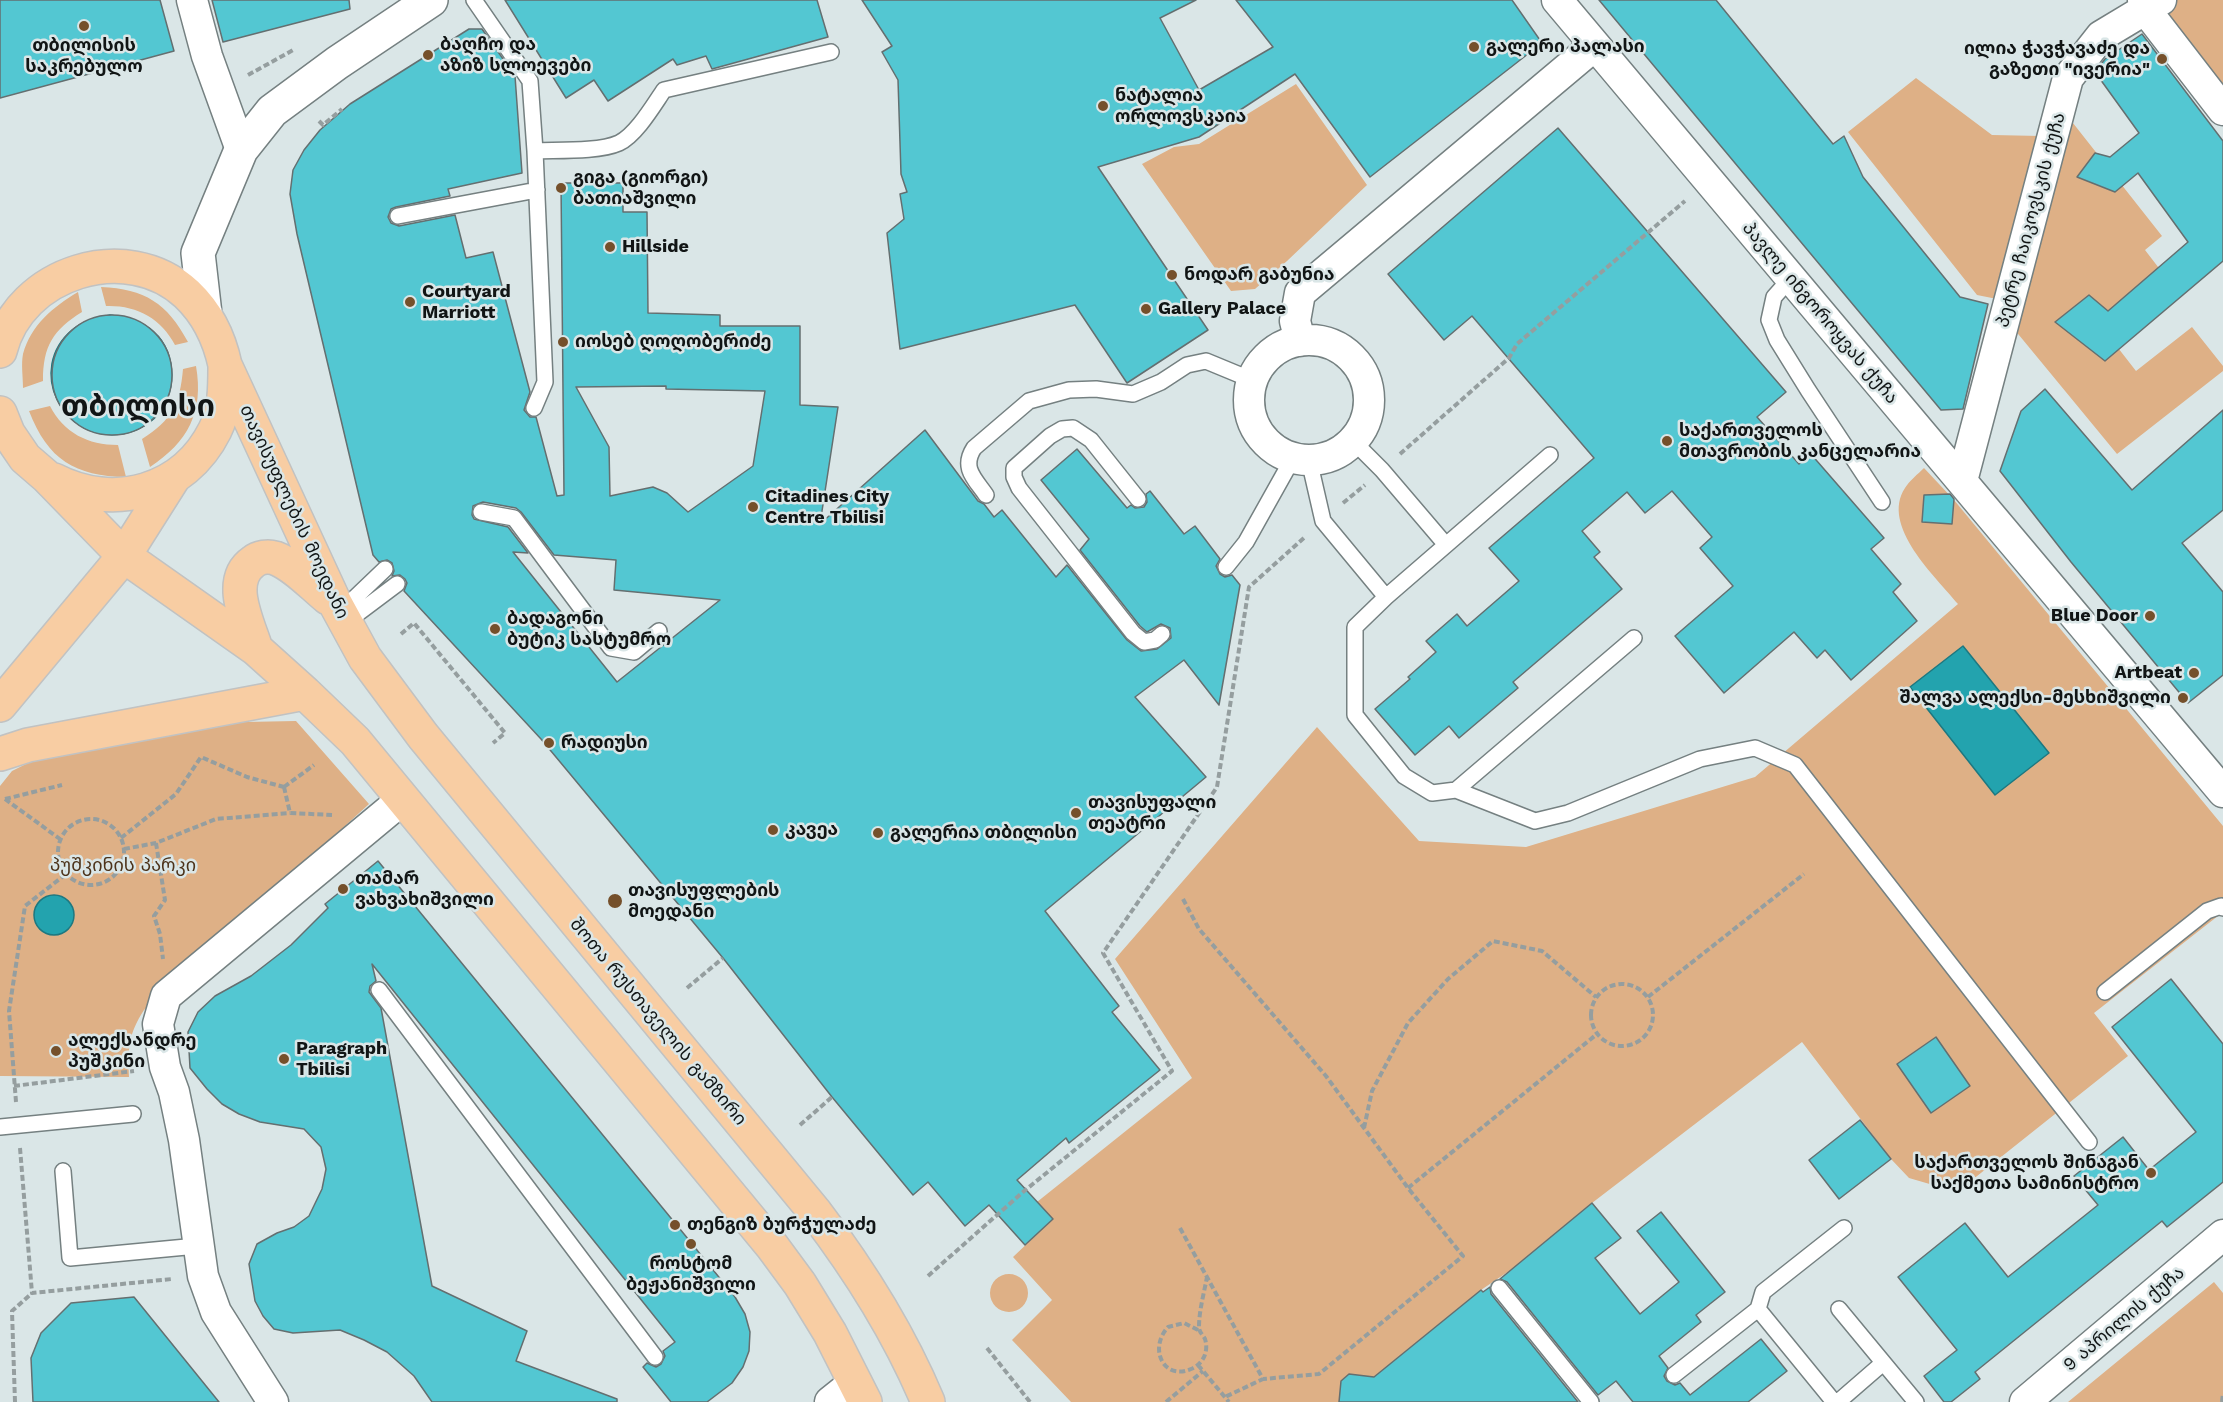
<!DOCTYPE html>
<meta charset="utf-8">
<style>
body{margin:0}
canvas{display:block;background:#dae6e7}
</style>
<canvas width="2223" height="1402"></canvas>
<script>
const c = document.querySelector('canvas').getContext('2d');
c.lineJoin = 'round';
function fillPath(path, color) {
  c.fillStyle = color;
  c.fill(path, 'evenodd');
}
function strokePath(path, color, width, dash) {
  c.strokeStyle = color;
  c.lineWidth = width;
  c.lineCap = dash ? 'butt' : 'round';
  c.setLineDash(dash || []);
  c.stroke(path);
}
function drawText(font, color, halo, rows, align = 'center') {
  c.font = font + ' "Work Sans","Noto Sans Georgian",sans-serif';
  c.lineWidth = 5;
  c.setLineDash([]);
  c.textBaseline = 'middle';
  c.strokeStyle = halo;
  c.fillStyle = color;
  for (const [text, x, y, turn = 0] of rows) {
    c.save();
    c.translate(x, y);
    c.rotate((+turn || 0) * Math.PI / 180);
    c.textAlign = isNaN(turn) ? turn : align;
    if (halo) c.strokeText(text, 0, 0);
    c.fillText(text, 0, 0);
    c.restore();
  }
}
const green = new Path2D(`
 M2175 0H2223V92L2169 18 2167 8Z
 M1916 78 1992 135 2041 136 2002 300 1977 295 1848 132Z
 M1296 84 1367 185 1287 261 1255 289 1231 291 1142 164 1174 147 1199 144Z
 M2069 118 2162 236 2145 250 2165 276 2101 326 2136 371 2192 327 2223 366V371L2117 454 2014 329Z
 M101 287C145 289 167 303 188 342L175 345C161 318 136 305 106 306Z
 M78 292 82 312C53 330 43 346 43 381L23 388C23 377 21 364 23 354 31 325 53 307 78 292Z
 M196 366C204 412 188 442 150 467L142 439C172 420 180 404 183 369Z
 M50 406C64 433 88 445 118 445L126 477C75 476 48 460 29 411Z
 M1924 468 1954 500 2223 826V912L2094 1013 2128 1056 1957 1192 1909 1178 1891 1159 1802 1042 1592 1203 1512 1269 1481 1290 1369 1381 1364 1376 1349 1374 1341 1381 1340 1395 1342 1402H1071L1012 1340 1052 1300 1013 1257 1053 1219 1037 1202 1192 1078 1115 959 1317 727 1419 841 1526 847 1755 777 1958 604C1936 577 1880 526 1905 488 1909 481 1918 474 1924 468Z
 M296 721 369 804 144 1010C128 1035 128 1048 129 1077L0 1076V786L12 771 40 757 133 742 199 728 244 722Z
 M990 1293a19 19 0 1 1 38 0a19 19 0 1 1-38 0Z
 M2214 1282 2223 1293V1402H2068Z`);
const water = new Path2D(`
 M110 315C122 317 133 318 144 325 174 342 179 381 162 409 153 423 136 432 121 434 62 442 26 369 72 330 83 321 96 318 110 315ZM108 355C139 356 142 391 111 397 87 390 83 365 108 355Z
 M1963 646 2049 753 1995 795 1910 687Z
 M34 915a20 20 0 1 1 40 0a20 20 0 1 1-40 0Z`);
const building = new Path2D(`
 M0 0H160L174 51 0 98Z
 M212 0H349L350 9 223 42Z
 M505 0H817L828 37 712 69 706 56 677 65 673 59 608 101 594 80 566 98Z
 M862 0H1196L1160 18 1199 90 1273 47 1236 0H1512L1542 43 1370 177 1295 74 1199 137 1098 167 1208 330 1127 383 1075 305 900 349 887 233 904 219 900 194 907 192 901 174 898 80 882 52 892 46Z
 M1599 0H1716L1833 144 1844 136 1863 177 1960 297 1988 304 1963 409 1941 410Z
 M469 29H482L515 76 522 173 448 189 450 196 396 207 391 209 388 217 391 223 399 226 455 215 466 258 493 252 530 392 524 410 530 417H536L557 496 564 495 561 183H623V212H647L648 313 720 315V326H800V405L838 407 820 524 925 430 978 501 984 504 994 517 1002 510 1056 577 1067 565 1127 640 1141 651 1157 649 1171 638 1170 628 1161 624 1147 632 1140 626 1080 550 1089 539 1041 480 1077 449 1127 508 1131 505 1135 508 1144 507 1147 502 1146 494 1150 491 1184 534 1195 526 1220 559 1216 566 1220 574 1225 577 1232 575 1240 585 1219 705 1184 660 1135 697 1206 777 1045 911 1119 1006 1112 1012 1160 1070 1069 1143 1066 1138 1017 1180 1053 1219 1025 1245 989 1205 965 1226 928 1182 913 1195 832 1097 723 958 541 739 404 591 407 583 405 579 400 575 392 576 394 571 392 563 387 560 379 562 373 555 297 234 290 194 293 170 304 150 320 130 350 104ZM666 386V389L765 391 753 466 688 512 667 493 653 487 610 496 609 447 576 387ZM483 502 516 508 521 512 554 555 616 560 614 590 720 600 617 682 513 552 528 553 508 527 474 519 472 515 473 506Z
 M2142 34 2223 141V261L2105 361 2055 322 2089 295 2108 311 2188 242 2138 173 2115 192 2077 177 2095 153 2110 157 2139 133 2095 72 2105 59Z
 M1558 128 1786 392 1757 417 1799 464 1810 453 1884 538 1871 549 1901 584 1893 592 1917 621 1851 680 1825 650 1817 658 1794 632 1724 693 1675 636 1733 586 1700 548 1712 537 1672 491 1645 513 1627 492 1582 531 1600 552 1594 557 1622 589 1513 682 1518 688 1459 738 1449 726 1415 755 1375 709 1410 679 1408 677 1436 652 1426 641 1457 614 1467 626 1519 581 1489 548 1594 458 1472 316 1444 340 1388 274Z
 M52 375a60 60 0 1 1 120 0a60 60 0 1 1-120 0Z
 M2045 389 2132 490 2223 410V510L2182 543 2223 592V675L2188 703 2071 562 2000 471 2021 411Z
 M1950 494 1954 499 1952 524 1922 522 1924 495Z
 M378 861 684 1234 735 1297 745 1314 750 1332 749 1351 743 1367 732 1383 707 1402H671L643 1367 647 1363 656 1367 661 1364 665 1356 663 1351 675 1342 372 964 376 981 370 986 369 992 381 1008 432 1286 527 1331 516 1361 617 1399V1402H432L414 1376 387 1352 364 1340 340 1330 293 1333 274 1329 263 1316 255 1301 249 1264 257 1244 277 1233 294 1227 309 1216 322 1189 326 1169 321 1147 304 1129 260 1122 239 1114 222 1104 207 1089 190 1068 188 1032 198 1012 215 996 251 976 291 945 328 908 325 904Z
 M2171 979 2223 1044V1182L2167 1227 2162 1221 1975 1372 1980 1379 1951 1402H1944L1924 1376 1957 1350 1898 1277 1965 1223 2008 1277 2098 1205 2074 1176 2123 1137 2149 1170 2196 1132 2112 1027Z
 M1936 1037 1970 1086 1931 1113 1897 1064Z
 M1860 1120 1891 1159 1839 1199 1809 1160Z
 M1592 1203 1621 1238 1595 1258 1640 1314 1679 1282 1637 1231 1661 1212 1725 1292 1696 1315 1701 1322 1659 1356 1668 1368 1664 1376 1667 1381 1675 1385 1680 1383 1690 1395 1761 1339 1787 1371 1748 1402H1633L1616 1381 1598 1395 1507 1282 1500 1279Z
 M1490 1287 1491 1294 1578 1402H1339L1341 1381 1349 1374 1374 1377 1481 1290 1483 1292Z
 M134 1297 219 1402H33L31 1358 41 1333 71 1303Z`);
const path = new Path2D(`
 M248 75 295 49
 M319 121 323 125 342 109
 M1400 454 1509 358 1517 344 1685 201
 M1343 503 1365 485
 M401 634 414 623 505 733 493 743
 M284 787 290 813 332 815
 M284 787 314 765
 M5 799 60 839
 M5 799 62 785
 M58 852a33 33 0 1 1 66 0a33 33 0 1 1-66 0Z
 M121 838 176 794 201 757 247 777 284 787
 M156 843 165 900 154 916 160 934 163 959
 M124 849 156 843 216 819 290 813
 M1183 899 1199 929 1326 1076 1408 1188 1463 1256 1319 1374 1263 1379
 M1591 1015a31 31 0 1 1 62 0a31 31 0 1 1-62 0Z
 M687 988 723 958
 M1648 997 1804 874
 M14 1086 134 1071
 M16 1102 9 1011 25 906 66 874
 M800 1125 832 1097
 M1364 1128 1372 1091 1408 1023 1448 979 1493 941 1542 951 1596 997
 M20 1148 32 1293 172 1279
 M1408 1188 1597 1034
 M1180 1228 1263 1379 1225 1397
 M928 1276 1023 1192 1172 1071 1103 953 1217 787 1249 587 1306 536
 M1198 1330 1184 1323 1168 1327C1148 1349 1164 1381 1191 1369 1203 1364 1209 1352 1205 1339 1203 1335 1199 1332 1199 1327 1199 1311 1204 1293 1207 1277
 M987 1348 1030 1402
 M1198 1365 1229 1402
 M15 1402 12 1311 32 1293
 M1166 1402 1203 1371
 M2222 1402 2223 1393`);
const lane = new Path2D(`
 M474 0 530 81 535 151 545 382 534 408
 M535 151C558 150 599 152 619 143 636 135 653 106 664 90L831 52
 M398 216 537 190
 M1790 279 1774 297 1769 320 1777 340 1808 390 1882 502
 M1353 441 1382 470 1446 545
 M1550 455 1386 597 1355 627V715L1404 776 1432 793 1456 790 1634 638
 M1309 460 1323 521 1386 597
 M986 495C975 479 961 468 974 448L1029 401 1069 390 1096 389 1133 394 1161 382 1187 365 1206 361 1252 380
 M1138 499 1091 440 1073 428 1062 429 1050 436 1014 468V477L1019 488 1133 633 1144 642 1155 640 1162 634
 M481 512 514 518 611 648 634 652 659 631
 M1226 567 1246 542 1293 458
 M340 612 385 569
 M345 623 397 584
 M1456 790 1535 821 1568 813 1700 759 1755 748 1795 765 2089 1142
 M379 990 655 1357
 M2105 992 2207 911 2221 906 2223 908
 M0 1127 133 1114
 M63 1171 70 1258 197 1246
 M1499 1288 1591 1402
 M1839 1309 1916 1402
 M1674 1375 1758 1309
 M1834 1402 1758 1309 1763 1292 1844 1228
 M1838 1402 1883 1363`);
const street = new Path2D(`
 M192 0 207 56 241 150
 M1557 0 2223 792
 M2143 0 2145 9 2223 110
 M1249 400a60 60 0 1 1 120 0a60 60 0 1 1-120 0Z
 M1300 341 1295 321 1300 293 1594 46
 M1962 481 2068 78 2101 36 2161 0
 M273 1402 216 1312 203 1276 184 1140 174 1092 165 1067 158 1024 166 996 403 799
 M830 1402 855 1382
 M2025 1402 2223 1235`);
const secondary = new Path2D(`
 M205 314 198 253 241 150 272 111 337 63 431 0`);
const primary = new Path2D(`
 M0 351C19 272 127 238 187 294 208 314 219 337 225 365L335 603 365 658 423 736 815 1212C860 1271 899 1333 928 1402
 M0 413 8 433 25 458 47 477 124 556 256 649 305 693 355 741 772 1246 800 1284 830 1333 865 1402
 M54 480C114 511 184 492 215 430 225 410 225 388 225 366
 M256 649C248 623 226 581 253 562 259 557 268 556 275 558 294 565 312 585 328 598
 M0 705 124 556 174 477
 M0 754 28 745 305 693`);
const markers = [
 [84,26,6,"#75502b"],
 [1474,47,6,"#75502b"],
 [428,55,6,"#75502b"],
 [2162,59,6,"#75502b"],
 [1103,106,6,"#75502b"],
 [561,188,6,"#75502b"],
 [610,247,6,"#75502b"],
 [1172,275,6,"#75502b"],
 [410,302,6,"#75502b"],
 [1146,309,6,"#75502b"],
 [563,342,6,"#75502b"],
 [1667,441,6,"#75502b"],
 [753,507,6,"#75502b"],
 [2150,616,6,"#75502b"],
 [495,629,6,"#75502b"],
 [2194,673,6,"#75502b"],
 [2183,698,6,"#75502b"],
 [549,743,6,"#75502b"],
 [1076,813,6,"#75502b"],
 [773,830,6,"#75502b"],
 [878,833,6,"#75502b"],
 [343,889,6,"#75502b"],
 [615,901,8,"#75502b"],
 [56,1051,6,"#75502b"],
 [284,1059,6,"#75502b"],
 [2151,1173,6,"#75502b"],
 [675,1225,6,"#75502b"],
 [691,1244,6,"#75502b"]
];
const poiNames = [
 ["ბაღჩო და",440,45],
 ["აზიზ სლოევები",440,66],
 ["თბილისის",84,46,"center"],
 ["საკრებულო",84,67,"center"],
 ["გალერი პალასი",1486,47],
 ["ილია ჭავჭავაძე და",2150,49,"right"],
 ["გაზეთი \"ივერია\"",2150,70,"right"],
 ["ნატალია",1115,96],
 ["ორლოვსკაია",1115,117],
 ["გიგა (გიორგი)",573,178],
 ["ბათიაშვილი",573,199],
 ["Hillside",622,247],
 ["ნოდარ გაბუნია",1184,275],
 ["Courtyard",422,292],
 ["Marriott",422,313],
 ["Gallery Palace",1158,309],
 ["იოსებ ღოღობერიძე",575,342],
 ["საქართველოს",1679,431],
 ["მთავრობის კანცელარია",1679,452],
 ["Citadines City",765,497],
 ["Centre Tbilisi",765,518],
 ["Blue Door",2138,616,"right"],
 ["ბადაგონი",507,619],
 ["ბუტიკ სასტუმრო",507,640],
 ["Artbeat",2182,673,"right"],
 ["შალვა ალექსი-მესხიშვილი",2171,698,"right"],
 ["რადიუსი",561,743],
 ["თავისუფალი",1088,803],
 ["თეატრი",1088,824],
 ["კავეა",785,830],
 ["გალერია თბილისი",890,833],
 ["თამარ",355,879],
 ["ვახვახიშვილი",355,900],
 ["თავისუფლების",628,891],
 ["მოედანი",628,912],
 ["ალექსანდრე",68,1041],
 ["პუშკინი",68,1062],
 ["Paragraph",296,1049],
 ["Tbilisi",296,1070],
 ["საქართველოს შინაგან",2139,1163,"right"],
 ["საქმეთა სამინისტრო",2139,1184,"right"],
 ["თენგიზ ბურჭულაძე",687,1225],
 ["როსტომ",691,1264,"center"],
 ["ბეჟანიშვილი",691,1285,"center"]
];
const streetNames = [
 ["პეტრე ჩაიკოვსკის ქუჩა",2031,220,-75],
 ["პავლე ინგოროყვას ქუჩა",1820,313,50],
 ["თავისუფლების მოედანი",294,512,65],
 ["შოთა რუსთაველის გამზირი",658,1022,50],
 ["9 აპრილის ქუჩა",2124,1319,-40]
];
const parkNames = [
 ["პუშკინის პარკი",123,866]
];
const townNames = [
 ["თბილისი",138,407]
];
fillPath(green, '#deb086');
fillPath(water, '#23a3ae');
strokePath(water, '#1e7880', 1.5);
fillPath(building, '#53c7d2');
strokePath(building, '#646f70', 1.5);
strokePath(lane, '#758081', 18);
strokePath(street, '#758081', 33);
strokePath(secondary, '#758081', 36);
strokePath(primary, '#c1c2c2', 36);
strokePath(path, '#959e9f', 4, [6, 3]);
strokePath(lane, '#fff', 15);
strokePath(street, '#fff', 30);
strokePath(secondary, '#fff', 33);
strokePath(primary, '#f8cda3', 33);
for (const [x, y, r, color] of markers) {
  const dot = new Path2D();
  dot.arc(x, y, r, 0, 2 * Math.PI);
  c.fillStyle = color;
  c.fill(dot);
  strokePath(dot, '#dae6e7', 2);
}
drawText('bold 18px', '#111515', '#dae6e7', poiNames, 'left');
drawText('18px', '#111515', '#dae6e7', streetNames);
drawText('18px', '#4c3219', '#dae6e7', parkNames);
drawText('bold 30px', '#111515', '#dae6e7', townNames);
</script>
